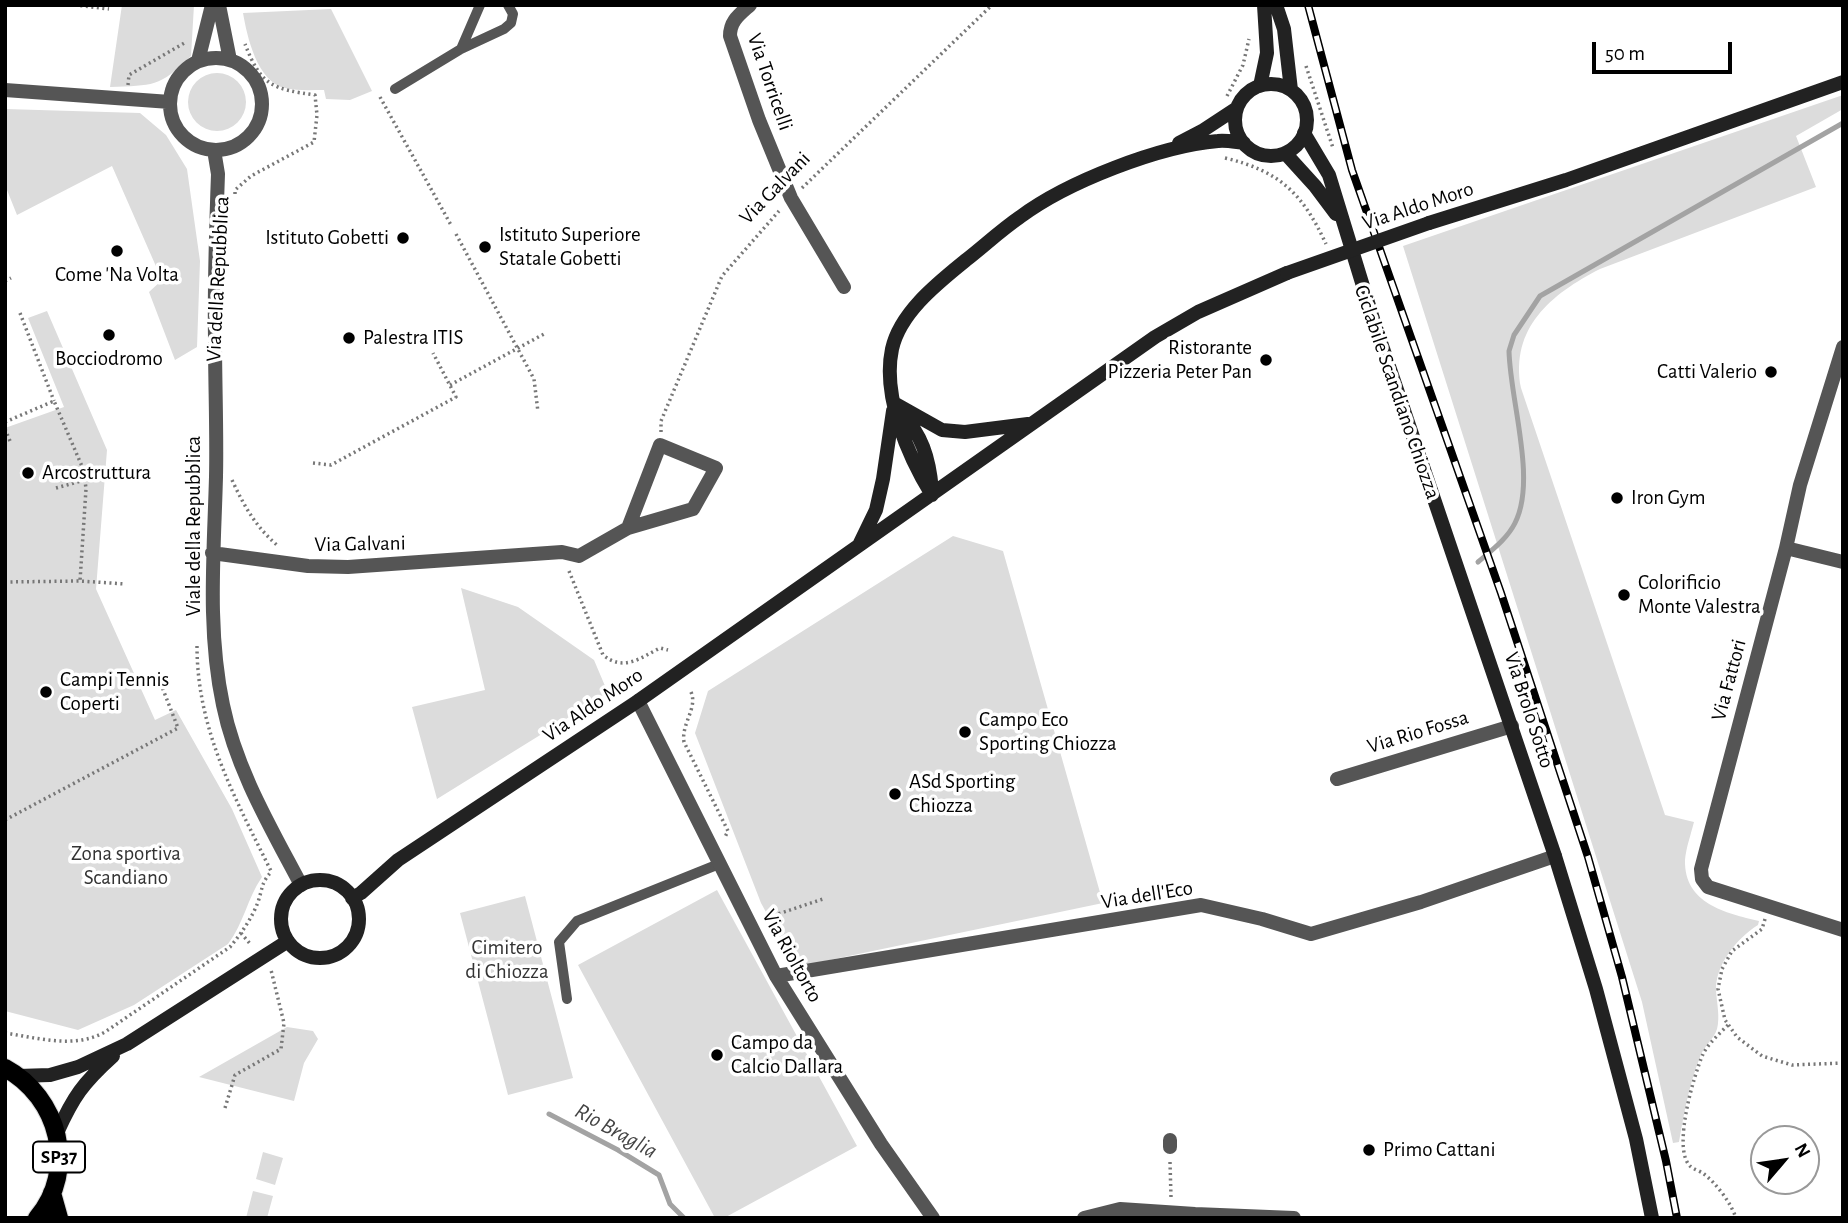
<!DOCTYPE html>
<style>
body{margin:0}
#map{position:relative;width:1848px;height:1223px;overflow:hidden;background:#fff;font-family:"Alegreya Sans",sans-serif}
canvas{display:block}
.frame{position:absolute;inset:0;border:7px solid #000;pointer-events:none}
.north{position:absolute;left:1750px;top:1125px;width:70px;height:70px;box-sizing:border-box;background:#fff;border:2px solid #999;border-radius:50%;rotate:61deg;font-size:19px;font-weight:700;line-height:28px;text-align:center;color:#000}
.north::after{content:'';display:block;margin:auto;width:24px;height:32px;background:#000;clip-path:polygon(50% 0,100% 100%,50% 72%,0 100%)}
.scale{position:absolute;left:1592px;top:42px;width:140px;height:32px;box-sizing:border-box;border:4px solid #000;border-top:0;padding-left:9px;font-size:21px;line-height:24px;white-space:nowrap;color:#000;-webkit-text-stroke:5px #fff;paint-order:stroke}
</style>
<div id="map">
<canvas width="1848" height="1223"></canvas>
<div class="frame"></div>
<div class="north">N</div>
<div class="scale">50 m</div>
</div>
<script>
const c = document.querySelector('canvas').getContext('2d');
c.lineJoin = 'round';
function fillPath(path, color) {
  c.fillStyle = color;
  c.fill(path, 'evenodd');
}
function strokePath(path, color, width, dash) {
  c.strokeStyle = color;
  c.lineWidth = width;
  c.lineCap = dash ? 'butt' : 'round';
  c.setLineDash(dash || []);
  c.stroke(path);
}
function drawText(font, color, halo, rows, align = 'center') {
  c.font = font + ' "Alegreya Sans",sans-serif';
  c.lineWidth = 7;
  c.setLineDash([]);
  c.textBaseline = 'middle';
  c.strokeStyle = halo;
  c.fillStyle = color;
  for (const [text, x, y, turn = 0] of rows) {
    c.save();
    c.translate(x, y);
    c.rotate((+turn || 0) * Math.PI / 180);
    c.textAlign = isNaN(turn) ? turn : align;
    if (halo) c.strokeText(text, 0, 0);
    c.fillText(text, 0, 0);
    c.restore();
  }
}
const green = new Path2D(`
 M122 5H194L191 56C159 88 153 85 110 87Z
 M331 9 372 91 350 100 326 99 324 90C311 90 297 91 285 88 257 82 247 36 243 13Z
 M188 102a29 29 0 1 1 58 0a29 29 0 1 1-58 0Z
 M1843 95V109L1796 136 1816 187 1600 269C1551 294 1510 328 1521 388L1665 815 1694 822C1691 834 1686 848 1685 860 1684 904 1726 913 1759 921L1758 925C1737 938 1715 965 1716 991 1717 1004 1720 1017 1717 1029 1714 1039 1703 1047 1700 1057 1689 1085 1684 1113 1679 1142L1673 1143 1642 1002 1403 246Z
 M5 109 140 113 166 135 187 169 200 261 197 347 175 360 149 292 162 280 112 166 17 215 5 185Z
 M47 311 107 450 96 589 155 720 176 710 232 809 262 877C247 899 244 923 228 944L134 1005 78 1030 5 1011V428L64 407 28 318Z
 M953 536 1003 551 1103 903 796 967 761 903 695 733 708 691Z
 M461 588 518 607 594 660 608 693 437 799 412 707 485 690Z
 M717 890 857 1146 724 1218H715L578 965Z
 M525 896 573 1078 508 1095 460 913Z
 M287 1027 313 1031 318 1039 304 1063 294 1101 199 1077Z
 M263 1152 283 1158 275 1185 256 1179Z
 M253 1191 273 1196 267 1218H246Z`);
const stream = new Path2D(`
 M1478 562C1492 550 1507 539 1515 523 1537 480 1510 400 1509 351L1514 335 1540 296 1843 123
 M549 1114 618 1150 659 1175 670 1204 684 1218`);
const path = new Path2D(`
 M75 5 109 9
 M1306 66 1333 148
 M128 85 129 75 186 42
 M1227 96 1243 65 1249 39
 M380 97 451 225
 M1225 158C1280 171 1303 194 1326 244
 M802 188 992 5
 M235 194V190L251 176 314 142 317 115 315 95C273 89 261 86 245 44
 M456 234 534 379 538 412
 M5 281 11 278
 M20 313 54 401
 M450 385 544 334
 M5 422 54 401 84 471 86 489 80 581
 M5 429 10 441
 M661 432V421L722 276 779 211
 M313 463 331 465 456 397 433 353
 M232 480C244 506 256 527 277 545
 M56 488 85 480
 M569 571 603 655C624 672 640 658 660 648L668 650
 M5 582 80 581 125 584
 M197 646C197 730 235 798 271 871
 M691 692C698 708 681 724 684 742L728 831 725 837
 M5 820 178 728 157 674
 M763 919 823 899
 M1765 919 1762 929 1732 951 1722 969 1718 989 1725 1020 1737 1037 1762 1056 1792 1065 1843 1063
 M241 933 251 945
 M1728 1025C1719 1034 1709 1043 1703 1054 1694 1075 1672 1148 1690 1166 1693 1169 1700 1171 1704 1174 1716 1183 1731 1203 1736 1218
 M5 1033C38 1038 75 1049 105 1032L230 947C241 934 252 918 258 902 263 887 261 883 272 871
 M225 1108 235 1075 281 1049 284 1023 271 970
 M1170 1162 1171 1197`);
const service = new Path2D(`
 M461 49 480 5
 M395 89 461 49 504 29 511 23 513 14 508 5
 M567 999 559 942 577 921 719 864`);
const pedestrian = new Path2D(`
 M1170 1140V1147`);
const minor = new Path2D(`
 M219 5 230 60
 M750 5C739 15 730 21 730 36L759 120 791 198 844 287
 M170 104a46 46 0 1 1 92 0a46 46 0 1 1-92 0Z
 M198 61 212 5
 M5 90 170 102
 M214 150 218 174C216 229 214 284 215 339 215 385 217 431 216 477 214 553 207 630 223 705 236 769 271 828 301 885
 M1843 347 1800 485 1786 548 1701 869 1702 879 1708 887 1843 930
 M1786 548 1843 562
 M212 553 308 566 348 567 562 552 579 556 628 528 693 509 716 468 660 445 628 528
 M638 701 776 976 881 1144 933 1218
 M1337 779 1512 726
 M776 976 1201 905 1262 919 1311 934 1421 902 1555 856
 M1084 1218 1120 1209 1195 1214 1294 1218`);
const secondary = new Path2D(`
 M1276 5 1284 29 1291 90
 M1235 120a36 36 0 1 1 72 0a36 36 0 1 1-72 0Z
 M1260 86 1267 53 1264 5
 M1304 133 1329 175 1374 322 1555 856 1596 989 1636 1139 1652 1218
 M1179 143 1202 131 1237 108
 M1285 153 1315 186 1336 214
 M1429 223 1566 180 1843 82
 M894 403 942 430 965 432 1028 424
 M900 410C922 436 929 456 932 490
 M932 495C908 456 882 396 892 349 900 312 939 282 966 260 984 246 1001 230 1020 217 1067 182 1159 146 1218 141 1226 140 1235 142 1244 143
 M860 543 876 510 883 479 893 411
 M281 919a39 39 0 1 1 78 0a39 39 0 1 1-78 0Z
 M352 898 361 893 398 860 638 701 1155 337 1198 312 1287 273
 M18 1076 50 1075 78 1067 127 1044 288 941
 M57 1133C73 1097 83 1083 113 1056`);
const primary = new Path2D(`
 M5 1068C59 1097 78 1170 37 1218
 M52 1193 59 1218`);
const rail = new Path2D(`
 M1308 5 1352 170 1501 593 1588 857 1622 977 1666 1161 1677 1218`);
const secondaryBridge = new Path2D(`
 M1287 273 1429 223`);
const markers = [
 [403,238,7,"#000"],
 [485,247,7,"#000"],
 [117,251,7,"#000"],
 [109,335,7,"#000"],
 [349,338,7,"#000"],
 [1266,360,7,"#000"],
 [1771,372,7,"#000"],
 [28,473,7,"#000"],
 [1617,498,7,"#000"],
 [1624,595,7,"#000"],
 [46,692,7,"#000"],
 [965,732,7,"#000"],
 [895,794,7,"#000"],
 [717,1055,7,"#000"],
 [1369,1150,7,"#000"]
];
const shields = [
 [59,1157,52]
];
const shieldNames = [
 ["SP37",59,1157]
];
const streetNames = [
 ["Via Torricelli",770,82,71],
 ["Via Galvani",775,188,-46],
 ["Via Aldo Moro",1418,206,-18],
 ["Via della Repubblica",218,279,-87],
 ["Ciclabile Scandiano Chiozza",1397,392,71],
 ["Viale della Repubblica",194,526,-90],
 ["Via Galvani",360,544,-1],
 ["Via Fattori",1729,680,-75],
 ["Via Aldo Moro",593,705,-34],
 ["Via Brolo Sotto",1529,710,72],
 ["Via Rio Fossa",1418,732,-17],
 ["Via dell'Eco",1147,895,-9],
 ["Via Rioltorto",792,956,61]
];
const poiNames = [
 ["Istituto Superiore",499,235],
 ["Statale Gobetti",499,259],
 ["Istituto Gobetti",389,238,"right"],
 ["Come 'Na Volta",117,275,"center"],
 ["Palestra ITIS",363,338],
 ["Ristorante",1252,348,"right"],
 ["Pizzeria Peter Pan",1252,372,"right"],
 ["Bocciodromo",109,359,"center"],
 ["Catti Valerio",1757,372,"right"],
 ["Arcostruttura",42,473],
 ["Iron Gym",1631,498],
 ["Colorificio",1638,583],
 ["Monte Valestra",1638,607],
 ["Campi Tennis",60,680],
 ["Coperti",60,704],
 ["Campo Eco",979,720],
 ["Sporting Chiozza",979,744],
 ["ASd Sporting",909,782],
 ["Chiozza",909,806],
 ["Campo da",731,1043],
 ["Calcio Dallara",731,1067],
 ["Primo Cattani",1383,1150]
];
const parkNames = [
 ["Zona sportiva",126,854],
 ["Scandiano",126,878],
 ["Cimitero",507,948],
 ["di Chiozza",507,972]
];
const waterNames = [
 ["Rio Braglia",616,1131,29]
];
fillPath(green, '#dcdcdc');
strokePath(stream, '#a3a3a3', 5);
strokePath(primary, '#dbdbdb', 20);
strokePath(path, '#777', 3.5, [2, 3.5]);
strokePath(service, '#555', 10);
strokePath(pedestrian, '#555', 14);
strokePath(minor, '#555', 14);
strokePath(secondary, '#222', 14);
strokePath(primary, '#000', 18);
strokePath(rail, '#000', 8);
strokePath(rail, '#fff', 5, [16]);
strokePath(secondaryBridge, '#222', 14);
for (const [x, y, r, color] of markers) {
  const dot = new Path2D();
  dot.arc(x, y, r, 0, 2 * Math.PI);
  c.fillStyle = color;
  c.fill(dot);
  strokePath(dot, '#fff', 2.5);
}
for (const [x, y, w] of shields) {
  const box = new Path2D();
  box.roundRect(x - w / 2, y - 15.5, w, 31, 5);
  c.fillStyle = '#fff';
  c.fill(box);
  strokePath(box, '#000', 2);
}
drawText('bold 19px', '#000', null, shieldNames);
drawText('21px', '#000', '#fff', streetNames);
drawText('21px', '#000', '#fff', poiNames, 'left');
drawText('21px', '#333', '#fff', parkNames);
drawText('italic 23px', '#444', '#fff', waterNames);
</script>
